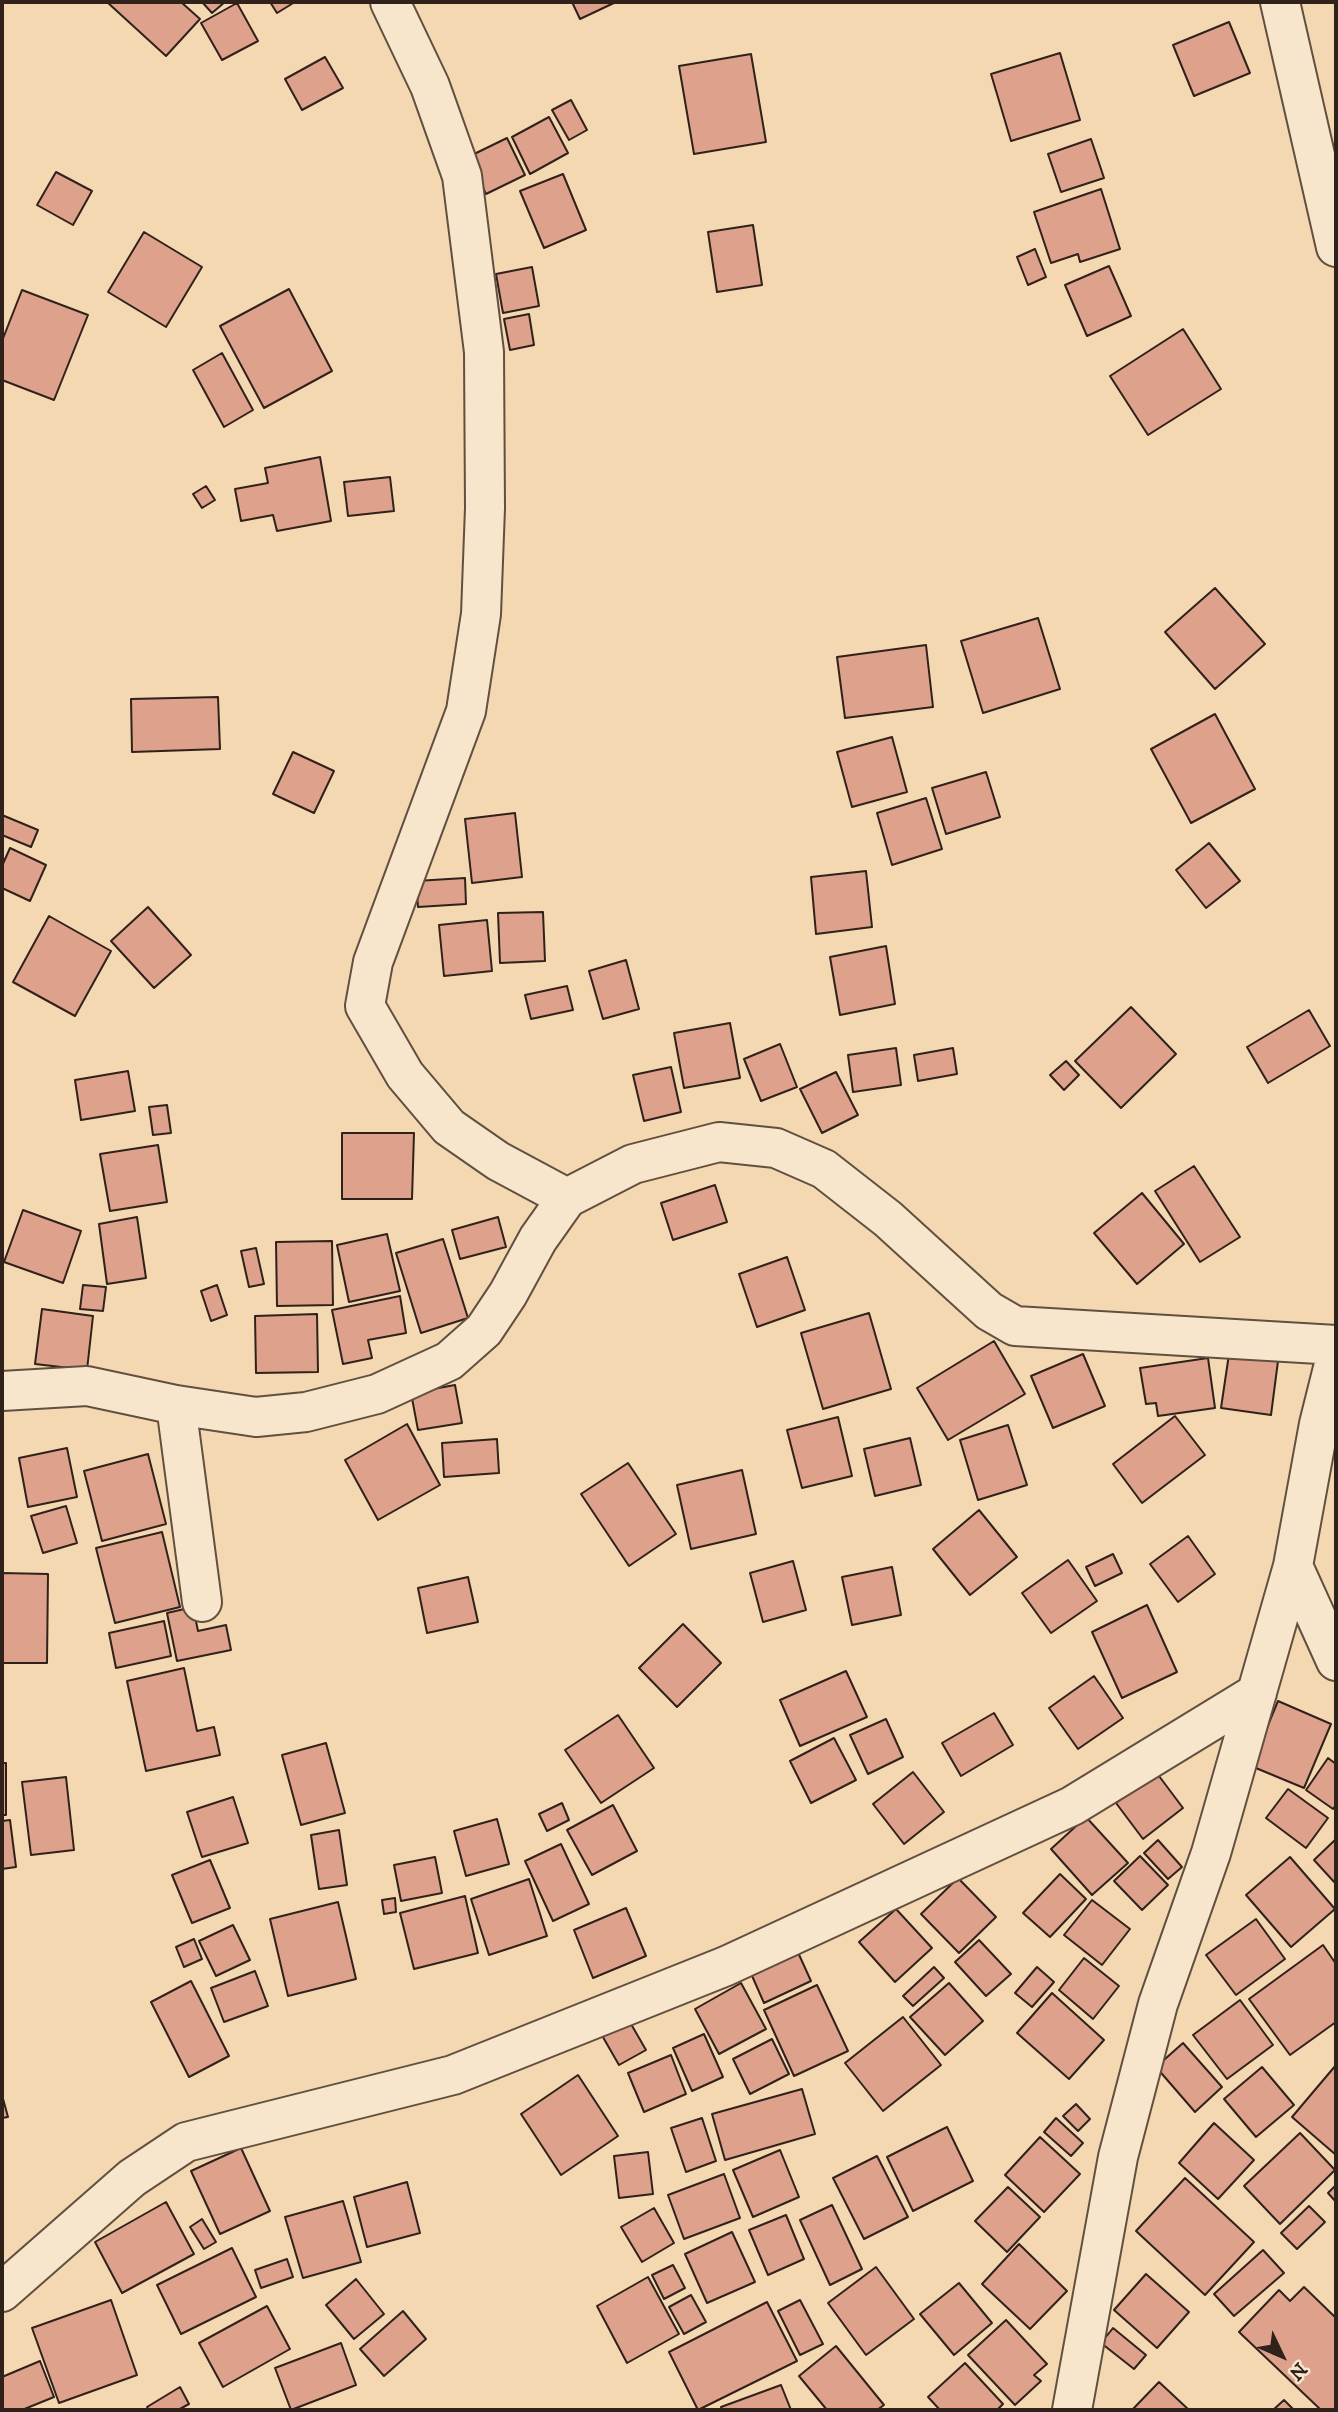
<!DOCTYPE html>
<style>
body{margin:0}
#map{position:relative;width:1338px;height:2412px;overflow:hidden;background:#f3d8b1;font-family:"IM FELL DW Pica",serif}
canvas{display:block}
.frame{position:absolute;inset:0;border:4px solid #30211a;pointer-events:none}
.north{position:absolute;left:1247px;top:2321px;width:70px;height:70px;-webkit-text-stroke:5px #f7e6cc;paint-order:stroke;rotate:134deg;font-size:19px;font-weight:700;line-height:28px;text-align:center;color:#30211a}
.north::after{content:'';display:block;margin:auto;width:24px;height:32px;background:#30211a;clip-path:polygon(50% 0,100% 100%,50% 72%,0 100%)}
</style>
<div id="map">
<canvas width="1338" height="2412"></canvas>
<div class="frame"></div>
<div class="north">N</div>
</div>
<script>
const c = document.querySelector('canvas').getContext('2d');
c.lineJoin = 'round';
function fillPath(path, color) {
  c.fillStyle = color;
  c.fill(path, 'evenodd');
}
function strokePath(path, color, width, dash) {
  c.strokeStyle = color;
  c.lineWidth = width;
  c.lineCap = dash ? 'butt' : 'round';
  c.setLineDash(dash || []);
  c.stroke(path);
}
const building = new Path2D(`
 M107 2H181L200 19 166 56Z
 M202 2H225L212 13Z
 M270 2H295L277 13Z
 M572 2H616L580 19Z
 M237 3 258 41 222 60 201 23Z
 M1229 22 1250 73 1194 96 1173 45Z
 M1060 53 1080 120 1011 141 991 74Z
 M751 54 766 142 694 154 679 66Z
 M325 57 343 88 302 110 285 79Z
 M571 100 587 130 569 140 552 110Z
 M549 117 568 153 530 174 512 137Z
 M507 138 525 175 486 194 468 157Z
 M1091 139 1104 178 1061 192 1048 154Z
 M56 172 92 191 73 225 37 205Z
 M563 174 586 230 544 248 520 191Z
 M1101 189 1120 249 1080 262 1078 254 1051 263 1034 212Z
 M753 225 762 285 717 292 708 232Z
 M144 232 202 267 166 327 108 292Z
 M1035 249 1046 277 1028 285 1017 257Z
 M1109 266 1131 316 1087 336 1065 285Z
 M532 267 539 306 503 313 496 274Z
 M289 289 332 371 264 408 220 326Z
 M22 290 88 315 54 400 2 380V341Z
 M529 314 534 345 510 350 504 319Z
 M1183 329 1221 389 1148 435 1110 376Z
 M222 353 253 410 224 427 193 370Z
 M320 457 331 521 277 531 273 515 241 521 235 489 268 483 265 468Z
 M390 477 394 511 348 516 344 482Z
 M206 486 215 500 202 508 193 494Z
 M1215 588 1265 644 1215 689 1165 632Z
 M1038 618 1060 689 983 713 961 641Z
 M926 645 933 707 845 718 837 657Z
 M218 697 220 749 132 752 131 699Z
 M1215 714 1255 789 1191 823 1151 749Z
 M892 737 907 792 852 807 837 752Z
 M293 752 334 771 314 813 273 794Z
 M986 772 1000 817 946 834 932 788Z
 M926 798 942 849 892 865 877 813Z
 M515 813 522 877 472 883 465 819Z
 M2 815 38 830 31 847 2 835Z
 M1209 843 1240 881 1206 908 1176 870Z
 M10 848 46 865 30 901 2 888V866Z
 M866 871 872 927 816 934 811 877Z
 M465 878 466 904 418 907 416 881Z
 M148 907 191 955 154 988 111 941Z
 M543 912 545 961 500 963 498 913Z
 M49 916 111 951 75 1016 13 982Z
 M487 920 492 971 444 976 439 925Z
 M886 946 895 1004 840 1015 830 957Z
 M626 960 639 1009 603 1019 589 971Z
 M567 986 573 1010 531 1019 525 995Z
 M1131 1007 1176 1054 1121 1108 1075 1061Z
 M1309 1010 1330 1046 1268 1083 1247 1047Z
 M730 1023 740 1078 684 1088 674 1033Z
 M780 1044 797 1087 761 1101 744 1059Z
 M896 1048 901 1085 853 1092 848 1055Z
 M953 1048 957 1074 918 1081 914 1055Z
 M1066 1061 1079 1075 1064 1090 1050 1075Z
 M671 1067 681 1112 644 1121 633 1075Z
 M128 1071 135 1111 81 1120 75 1080Z
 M836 1072 858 1115 822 1133 800 1089Z
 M167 1105 171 1133 153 1135 149 1107Z
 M342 1133H414L412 1199H342Z
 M158 1145 167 1202 110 1211 100 1154Z
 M1194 1166 1240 1237 1200 1262 1155 1191Z
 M715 1185 727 1222 673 1240 661 1203Z
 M1142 1193 1184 1244 1137 1284 1094 1233Z
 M23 1210 81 1231 63 1283 4 1262Z
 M137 1217 146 1278 107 1284 99 1224Z
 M498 1217 506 1247 460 1259 452 1230Z
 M387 1234 400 1291 349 1302 337 1245Z
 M443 1239 468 1318 421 1333 396 1253Z
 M332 1241 333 1305 277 1306 276 1242Z
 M256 1248 264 1284 249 1287 241 1251Z
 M787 1257 805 1310 757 1327 739 1274Z
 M83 1285 106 1287 103 1311 80 1309Z
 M217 1285 227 1315 211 1321 201 1291Z
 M400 1296 406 1333 368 1340 372 1358 343 1364 332 1310Z
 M42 1309 93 1316 87 1370 35 1364Z
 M869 1313 891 1389 823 1409 801 1333Z
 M317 1314 318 1372 256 1373 255 1316Z
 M994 1341 1025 1394 948 1440 917 1388Z
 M1083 1354 1105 1406 1053 1428 1031 1376Z
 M1229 1354 1278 1361 1271 1415 1221 1408Z
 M1208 1358 1215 1408 1158 1416 1156 1403 1146 1404 1140 1368Z
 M455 1385 462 1423 418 1430 411 1393Z
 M1175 1416 1205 1455 1142 1503 1113 1464Z
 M838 1417 852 1476 802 1488 787 1430Z
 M407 1424 440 1485 378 1520 345 1460Z
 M1008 1425 1027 1485 978 1500 960 1440Z
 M910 1438 921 1485 875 1496 864 1449Z
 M497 1439 499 1473 444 1477 442 1443Z
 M67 1448 77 1497 28 1507 19 1458Z
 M148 1454 166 1524 102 1541 84 1471Z
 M628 1463 676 1534 629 1566 581 1494Z
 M742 1470 756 1534 691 1549 677 1485Z
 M66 1506 77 1543 43 1553 31 1516Z
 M979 1510 1017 1557 970 1595 933 1549Z
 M162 1532 180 1607 115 1623 96 1548Z
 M1188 1536 1215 1574 1178 1602 1150 1564Z
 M1113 1554 1122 1573 1095 1586 1086 1567Z
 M1068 1560 1097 1601 1051 1633 1022 1593Z
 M793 1561 806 1610 763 1622 750 1573Z
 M892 1567 901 1615 852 1625 842 1577Z
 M2 1573 48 1574 47 1663H2Z
 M468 1577 478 1622 427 1633 418 1588Z
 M1147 1605 1177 1672 1122 1698 1092 1632Z
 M193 1607 198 1631 226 1625 231 1650 177 1661 167 1613Z
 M164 1621 171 1656 116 1668 109 1633Z
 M683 1624 721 1663 677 1707 639 1668Z
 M184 1668 197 1731 214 1727 220 1755 146 1771 127 1681Z
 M846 1671 867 1717 800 1746 780 1700Z
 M1094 1676 1123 1718 1078 1749 1049 1708Z
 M1278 1701 1331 1724 1304 1788 1251 1766Z
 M994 1713 1013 1745 961 1776 942 1743Z
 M618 1715 654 1768 601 1803 565 1750Z
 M886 1719 903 1757 868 1774 850 1735Z
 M834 1738 856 1780 811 1803 790 1761Z
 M326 1743 345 1813 301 1825 282 1755Z
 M1328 1758 1336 1764V1805L1333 1809 1306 1790Z
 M2 1763H6V1815H2Z
 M913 1772 944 1812 904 1844 873 1804Z
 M1156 1772 1183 1808 1143 1839 1116 1803Z
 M66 1777 74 1850 31 1855 22 1782Z
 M1288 1789 1328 1818 1306 1848 1266 1818Z
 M233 1797 248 1843 202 1857 187 1812Z
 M562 1803 569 1820 547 1831 539 1814Z
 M613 1805 637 1851 592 1875 567 1830Z
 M1086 1817 1128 1863 1092 1895 1051 1849Z
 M497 1819 509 1864 466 1876 454 1831Z
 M10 1820 16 1867 2 1869V1821Z
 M339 1830 347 1885 319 1889 311 1835Z
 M1336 1839V1884L1314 1860Z
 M1158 1840 1182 1867 1168 1879 1144 1853Z
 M561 1844 589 1904 553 1921 525 1861Z
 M1140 1856 1168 1885 1142 1910 1114 1881Z
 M435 1857 442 1893 401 1901 394 1865Z
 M1290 1857 1335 1909 1291 1947 1246 1895Z
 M210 1860 230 1908 192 1923 172 1875Z
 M1060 1874 1086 1899 1050 1937 1023 1913Z
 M958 1878 996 1917 959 1953 921 1914Z
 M529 1879 547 1936 489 1955 471 1899Z
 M465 1896 478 1953 414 1969 400 1913Z
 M395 1898 396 1912 384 1914 382 1900Z
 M1092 1900 1130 1929 1102 1965 1064 1935Z
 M338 1902 356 1979 288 1996 270 1919Z
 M626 1908 646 1956 593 1978 574 1930Z
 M896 1909 932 1948 895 1982 859 1942Z
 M1256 1919 1285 1959 1236 1995 1206 1955Z
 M233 1925 250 1960 216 1976 199 1941Z
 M194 1939 202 1959 184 1967 176 1947Z
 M979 1940 1011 1974 986 1996 955 1962Z
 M1323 1945 1336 1964V2022L1290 2055 1249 1999Z
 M796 1948 811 1981 764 2003 749 1969Z
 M1084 1958 1119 1986 1093 2019 1059 1990Z
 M934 1967 944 1978 913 2006 903 1996Z
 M1037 1967 1054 1982 1032 2007 1015 1993Z
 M255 1971 268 2006 224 2022 211 1988Z
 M191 1981 229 2056 189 2077 151 2002Z
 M741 1983 766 2029 719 2054 695 2009Z
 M949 1983 983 2021 945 2055 910 2017Z
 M817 1985 848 2051 794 2076 764 2010Z
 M1052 1993 1104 2040 1069 2079 1017 2033Z
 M1240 2000 1273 2045 1227 2079 1193 2035Z
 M627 2017 646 2050 619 2065 600 2032Z
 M903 2017 941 2065 883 2111 845 2063Z
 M704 2034 723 2077 692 2091 673 2048Z
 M772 2039 789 2074 750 2094 733 2059Z
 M1183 2043 1222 2087 1195 2112 1156 2067Z
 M671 2055 686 2094 644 2112 628 2073Z
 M1336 2065V2155L1292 2117Z
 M1262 2067 1294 2105 1256 2137 1224 2099Z
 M578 2075 618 2136 561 2175 521 2114Z
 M802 2089 815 2134 725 2160 712 2114Z
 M2 2095 8 2117 2 2118Z
 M1076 2104 1090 2119 1078 2131 1063 2116Z
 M702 2118 716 2161 686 2172 671 2128Z
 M1056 2118 1083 2143 1071 2156 1044 2132Z
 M1214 2123 1254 2160 1218 2199 1179 2163Z
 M947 2127 973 2181 913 2211 887 2157Z
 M1300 2133 1335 2170 1280 2224 1244 2186Z
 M1040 2137 1080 2174 1044 2212 1005 2175Z
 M241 2148 270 2211 220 2234 191 2171Z
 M780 2150 799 2197 753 2217 733 2170Z
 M648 2152 653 2194 619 2198 614 2156Z
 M877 2156 908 2217 864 2239 833 2178Z
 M724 2174 740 2218 684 2239 668 2195Z
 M1185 2178 1254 2242 1205 2295 1136 2231Z
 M407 2182 420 2233 367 2247 354 2197Z
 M1336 2185V2202L1328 2193Z
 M1008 2187 1040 2217 1007 2252 975 2221Z
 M343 2201 361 2262 303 2278 285 2217Z
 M166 2202 194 2254 122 2293 95 2242Z
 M832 2205 862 2269 830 2285 800 2220Z
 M1309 2206 1325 2222 1297 2249 1281 2233Z
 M654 2208 674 2243 642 2262 621 2227Z
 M786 2215 804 2259 768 2275 749 2230Z
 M202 2219 216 2242 204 2249 190 2227Z
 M732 2232 755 2282 707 2303 685 2254Z
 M1019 2244 1067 2291 1030 2329 982 2284Z
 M232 2248 256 2297 181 2334 157 2285Z
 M1263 2250 1284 2273 1234 2316 1214 2294Z
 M287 2259 293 2277 261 2288 255 2270Z
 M673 2265 685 2288 664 2299 652 2275Z
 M876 2267 914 2319 866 2355 828 2303Z
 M1146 2274 1189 2312 1157 2348 1114 2310Z
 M648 2277 679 2334 627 2363 597 2306Z
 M356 2279 384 2314 354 2339 326 2305Z
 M959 2283 992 2323 954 2355 920 2314Z
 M1304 2287 1336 2318V2408L1334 2410H1321L1239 2332 1279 2290 1290 2301Z
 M691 2295 706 2322 684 2334 669 2307Z
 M111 2300 137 2375 59 2403 32 2328Z
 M800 2300 823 2344 800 2355 778 2311Z
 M767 2302 797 2361 698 2410 669 2352Z
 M267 2306 290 2349 223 2387 199 2343Z
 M403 2311 426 2339 384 2376 360 2349Z
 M1006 2320 1047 2364 1034 2375 1041 2381 1015 2405 968 2355Z
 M1113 2328 1146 2355 1134 2369 1101 2343Z
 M341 2343 356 2385 291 2410 275 2368Z
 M836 2346 884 2405 877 2410H827L799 2376Z
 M40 2361 54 2397 22 2410H2V2377Z
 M965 2363 1003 2404 997 2410H940L928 2397Z
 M1159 2382 1189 2410H1132Z
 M781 2385 791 2410H722L721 2407Z
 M180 2387 189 2404 178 2410H149L147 2407Z
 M1284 2400 1294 2410H1273Z`);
const minor = new Path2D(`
 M390 2 430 86 462 176 484 352 485 508 481 614 466 711 373 962 365 1006 405 1075 449 1127 498 1161 567 1198
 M1280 2 1336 247
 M2 1391 87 1386 176 1405 256 1417 306 1412 377 1394 449 1361 484 1330 508 1294 538 1239 567 1198 633 1164 719 1142 776 1148 824 1169 888 1219 989 1311 1015 1326 1336 1345
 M176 1405 202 1602
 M1293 1566 1336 1661
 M2 2292 132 2178 186 2142 453 2075 726 1966 1072 1806 1257 1693
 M1072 2410 1118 2157 1158 2004 1211 1853 1293 1566 1319 1424 1336 1356`);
fillPath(building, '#dea18b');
strokePath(building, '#30211a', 2);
strokePath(minor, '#614f40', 42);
strokePath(minor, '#f7e6cc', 38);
</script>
